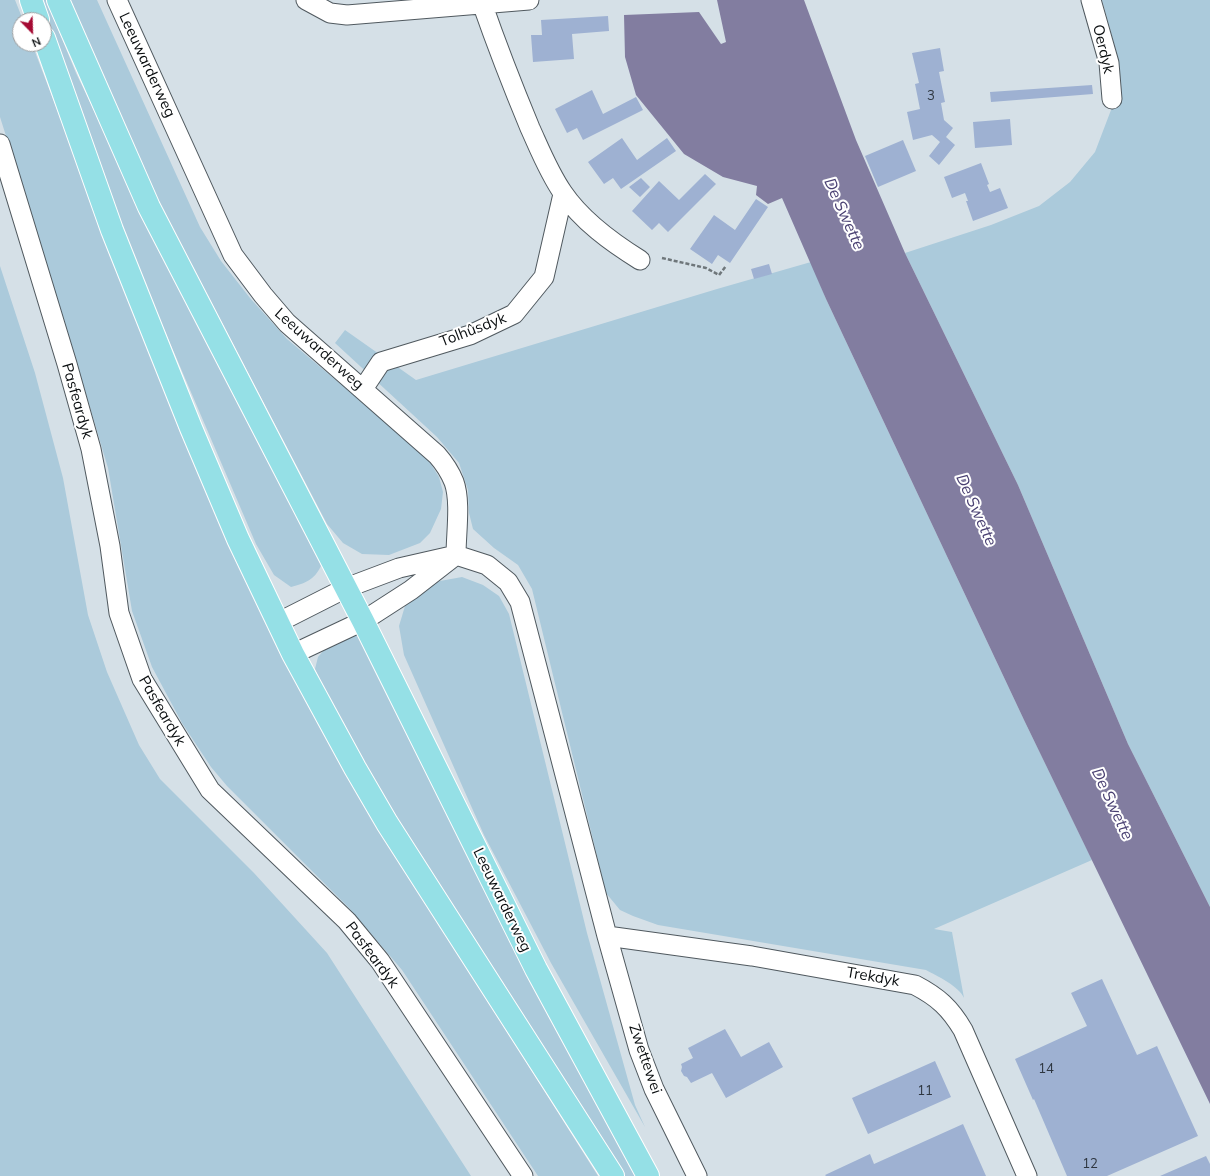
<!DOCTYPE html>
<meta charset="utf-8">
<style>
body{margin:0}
#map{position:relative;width:1210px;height:1176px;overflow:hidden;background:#d5e0e7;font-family:Mulish,sans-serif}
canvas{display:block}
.north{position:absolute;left:12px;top:12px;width:40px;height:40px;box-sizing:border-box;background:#fff;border:1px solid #9d9e9f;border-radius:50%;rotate:157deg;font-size:11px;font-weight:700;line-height:16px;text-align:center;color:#090d0f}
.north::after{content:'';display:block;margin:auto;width:14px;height:18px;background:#a50a33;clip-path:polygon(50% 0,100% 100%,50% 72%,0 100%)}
</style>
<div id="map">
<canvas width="1210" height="1176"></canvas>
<div class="north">N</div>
</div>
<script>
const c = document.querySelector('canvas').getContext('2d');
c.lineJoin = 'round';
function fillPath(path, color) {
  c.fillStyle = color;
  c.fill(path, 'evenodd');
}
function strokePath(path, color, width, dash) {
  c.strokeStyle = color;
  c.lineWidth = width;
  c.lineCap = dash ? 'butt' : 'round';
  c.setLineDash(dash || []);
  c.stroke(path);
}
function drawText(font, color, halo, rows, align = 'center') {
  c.font = font + ' Mulish,sans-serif';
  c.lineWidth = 4;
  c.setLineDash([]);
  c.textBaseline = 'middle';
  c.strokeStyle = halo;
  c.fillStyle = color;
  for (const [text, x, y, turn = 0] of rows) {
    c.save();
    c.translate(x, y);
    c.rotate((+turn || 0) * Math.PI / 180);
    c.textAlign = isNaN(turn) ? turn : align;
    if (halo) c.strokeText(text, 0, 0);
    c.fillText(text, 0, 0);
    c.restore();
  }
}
const green = new Path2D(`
 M0 0H15L23 20H20V44H32L180 432 247 576 442 929 598 1176H538L402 970 349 908 227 786 211 767 182 723 152 667 132 611 108 468 61 310 0 117Z
 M35 0H46L76 73 125 175 264 455 316 546 321 566C314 580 306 583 291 587L274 575 256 544 137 266Z
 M65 0H97L200 227 221 261 250 298 287 339 426 456 439 477 443 492 441 509 430 533 420 543 389 555 362 554 343 543 327 524 151 187Z
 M1102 0H1210V907L1128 744 1018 485 905 253 991 225 1039 206 1070 182 1095 152 1119 89 1118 58Z
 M811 262 826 299 1024 720 1092 860 934 929 952 932 964 998C959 986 937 976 926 970L658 925 633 916 620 910 606 893 532 589 518 565 494 548 473 529 469 513 468 490 459 463 437 437 335 343 345 330 416 380 717 289Z
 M0 266 35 373 63 478 88 615 107 672 139 745 160 779 254 873 327 953 471 1176H0Z
 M462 577 483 585 499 596 509 614 587 933 635 1105 645 1127 551 963 484 835 404 655 399 626 405 606 418 591 440 581Z
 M359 631 638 1176H622L456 918 332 707 315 669 318 657 324 650Z`);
const water = new Path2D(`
 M717 0H804L856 140 905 253 1018 485 1128 744 1210 907V1104L1024 720 826 299 782 198 768 204 756 195 757 186 723 177 684 154 636 95 625 57 624 15 699 12 721 44 726 42Z`);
const building = new Path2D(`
 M608 16 609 31 572 34 574 59 533 62 531 35H542L541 20Z
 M940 48 944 71 939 72 945 102 941 103 944 120 953 128 946 137 955 145 939 165 929 156 940 142 932 135 913 140 907 112 920 109 915 84 919 83 912 53Z
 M1092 85 1093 94 991 102 990 92Z
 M592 90 603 114 636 97 643 110 583 140 577 128 567 133 555 109Z
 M1010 119 1012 145 975 148 973 122Z
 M622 138 637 160 667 138 676 151 621 189 613 178 604 184 588 162Z
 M903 140 916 171 878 187 865 156Z
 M981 163 989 184 987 185 990 192 1000 188 1008 208 973 221 966 201H968L965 193 952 198 944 177Z
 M705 174 716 184 668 232 659 223 652 230 632 211 659 181 679 200Z
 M641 178 650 187 640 197 629 187Z
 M756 199 768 207 730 263 718 255 712 264 690 249 714 215 735 230Z
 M769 264 772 274 754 279 751 269Z
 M1102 979 1137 1055 1157 1046 1198 1136 1107 1176H1067L1034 1099 1033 1100 1015 1059 1087 1026 1071 993Z
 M725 1029 741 1057 769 1042 783 1067 726 1098 712 1073 691 1083 687 1077 684 1076 681 1071 682 1067 681 1064 693 1058 688 1048Z
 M935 1061 951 1097 868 1134 852 1098Z
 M963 1124 986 1176H826L825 1175 870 1154 874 1164Z
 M1206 1156 1210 1164V1176H1160Z`);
const path = new Path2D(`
 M662 258 706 268 719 275 726 266`);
const street = new Path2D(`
 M117 0 233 255 263 295 287 323 437 455C444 463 450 472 454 482 461 501 456 534 456 555L411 590 363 621 293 654
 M306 0 330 13 347 15 529 0
 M1091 0 1109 63 1112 99
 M482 3C497 46 513 87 530 128 540 150 549 173 563 193 582 221 611 242 640 260
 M0 144 67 364 91 449 110 546 119 613 142 679 210 790 347 921 380 961 523 1176
 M363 389 381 362 470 335 514 314 544 277 563 194
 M277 623 346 588 399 568 456 555 487 565 508 582 520 602 607 936 639 1050 654 1089 697 1176
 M607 936 752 956 915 985C938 997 950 1008 963 1030L1027 1176`);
const primary = new Path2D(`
 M31 0 38 20
 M58 0 149 207 363 621 536 969 648 1176
 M44 38 112 230 191 428 238 539 293 654 355 768 387 823 613 1176`);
const numberNames = [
 ["3",931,96],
 ["14",1046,1069],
 ["11",925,1091],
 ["12",1090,1164]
];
const streetNames = [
 ["Oerdyk",1103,49,77],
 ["Leeuwarderweg",147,65,65],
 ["Tolhûsdyk",473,330,-21],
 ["Leeuwarderweg",319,349,42],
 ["Pasfeardyk",77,401,74],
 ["Pasfeardyk",162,711,60],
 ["Leeuwarderweg",502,900,64],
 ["Pasfeardyk",372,955,53],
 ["Trekdyk",873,977,10],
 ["Zwettewei",645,1059,71]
];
const waterNames = [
 ["De Swette",844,214,66],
 ["De Swette",976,510,66],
 ["De Swette",1112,804,65]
];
fillPath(green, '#abcadb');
fillPath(water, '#827da0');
fillPath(building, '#9eb1d2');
strokePath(street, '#50595f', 21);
strokePath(primary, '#fff', 24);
strokePath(path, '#6e767a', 2.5, [4, 2]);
strokePath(street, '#fff', 19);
strokePath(primary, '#95e0e6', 22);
drawText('13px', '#2e3640', null, numberNames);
drawText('15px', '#090d0f', '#fff', streetNames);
drawText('italic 16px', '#494072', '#fff', waterNames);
</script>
